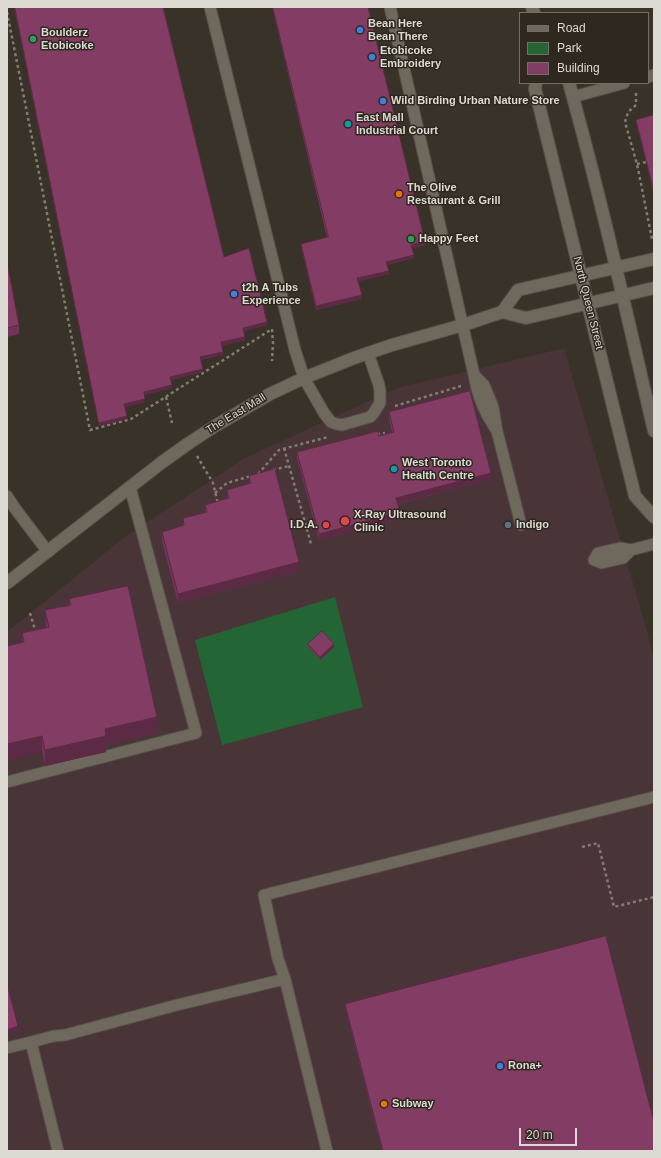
<!DOCTYPE html>
<style>
body{margin:0}
#map{position:relative;width:661px;height:1158px;overflow:hidden;background:#383228;font-family:Arial,sans-serif}
canvas{display:block}
.frame{position:absolute;inset:0;border:8px solid #dddad3;pointer-events:none}
.legend{position:absolute;left:519px;top:12px;width:130px;height:72px;box-sizing:border-box;background:#2e281e;border:1px solid #746f66;margin:0;padding:5px 7px;list-style:none;font-size:12px;color:#dddad3}
.legend li{display:flex;align-items:center;gap:8px;height:20px}
.legend b{width:20px;border:1px solid #746f66}
.scale{position:absolute;left:519px;top:1128px;width:58px;height:18px;box-sizing:border-box;border:2px solid #dddad3;border-top:0;padding-left:5px;font-size:12px;line-height:14px;white-space:nowrap;color:#dddad3;-webkit-text-stroke:3px #2e281e;paint-order:stroke}
</style>
<div id="map">
<canvas width="661" height="1158"></canvas>
<div class="frame"></div>
<ul class="legend">
<li><b style="height:5px;background:#6e685d"></b>Road</li>
<li><b style="height:11px;background:#246535"></b>Park</li>
<li><b style="height:11px;background:#833c63"></b>Building</li>
</ul>
<div class="scale">20 m</div>
</div>
<script>
const c = document.querySelector('canvas').getContext('2d');
c.lineJoin = 'round';
function fillPath(path, color) {
  c.fillStyle = color;
  c.fill(path, 'evenodd');
}
function strokePath(path, color, width, dash) {
  c.strokeStyle = color;
  c.lineWidth = width;
  c.lineCap = dash ? 'butt' : 'round';
  c.setLineDash(dash || []);
  c.stroke(path);
}
function drawText(font, color, halo, rows, align = 'center') {
  c.font = font + ' Arial,sans-serif';
  c.lineWidth = 3;
  c.setLineDash([]);
  c.textBaseline = 'middle';
  c.strokeStyle = halo;
  c.fillStyle = color;
  for (const [text, x, y, turn = 0] of rows) {
    c.save();
    c.translate(x, y);
    c.rotate((+turn || 0) * Math.PI / 180);
    c.textAlign = isNaN(turn) ? turn : align;
    if (halo) c.strokeText(text, 0, 0);
    c.fillText(text, 0, 0);
    c.restore();
  }
}
const commercial = new Path2D(`
 M564 348 647 631 654 660V1151H7V632L126 536 245 458 397 388Z`);
const green = new Path2D(`
 M335 597 363 707 222 745 195 640Z`);
const path = new Path2D(`
 M7 12 90 430 131 419 272 329 273 343 272 361
 M636 93V105L628 112 625 122 637 164 652 239
 M637 164 646 162
 M166 397 172 423
 M395 406 461 386
 M377 434 385 433
 M284 448 311 544
 M197 456 213 483 218 504
 M273 470 289 466
 M258 474 279 450 328 437
 M215 493 227 483 251 476
 M30 613 36 633
 M582 847 598 843 614 907 654 897`);
const lane = new Path2D(`
 M210 7 295 350 304 378 324 413 331 422 336 424 342 425 370 417 373 414 380 403V391L379 385 368 353
 M390 7 474 375 484 385 493 407 497 431 521 525
 M648 77 654 75
 M573 97 624 83
 M474 375C477 394 484 412 495 428
 M7 496 14 507 48 552
 M620 548 631 550 623 558 602 563 594 560 598 553Z
 M631 550 654 544
 M7 782 196 733 130 487
 M7 1048 31 1042
 M58 1151 31 1042 54 1036 65 1035 177 1005 285 979
 M327 1151 285 979 278 959 264 895 654 797`);
const secondary = new Path2D(`
 M532 7 534 13
 M536 83 535 89 635 496 654 517
 M569 83C601 198 627 315 654 431
 M502 312 518 290 654 259
 M7 583 161 463 189 443 215 426 270 394 304 378 354 358 392 345 463 325 502 312 526 318 654 288`);
const wall = new Path2D(`
 M14 7H163L224 257 267 325 244 331 245 340 221 346 223 355 201 360 203 372 171 380 172 388 144 395 145 402 125 407 127 419 99 426Z
 M272 7H368L425 245 412 248 414 258 387 265 389 274 358 281 362 299 316 310 301 247V244L327 238Z
 M654 115V194L636 123V120Z
 M7 262 19 325V334L7 337Z
 M389 412 491 479 398 504 400 519 319 540 297 458V452L379 436 392 432 389 419Z
 M249 476 299 571 178 603 162 541V532L183 526V518L205 513V505L227 498V490L249 484Z
 M69 599 157 733 106 744V752L45 766 22 642V633L46 628 45 610 69 605Z
 M308 644 334 647 320 660 308 647Z
 M345 1004 654 1151H382L345 1007Z`);
const shadedWall = new Path2D(`
 M425 241V245L411 248V245Z
 M414 255V258L386 265V262Z
 M389 271V274L357 282V278Z
 M362 295V299L316 310V306Z
 M267 322V325L243 331V328Z
 M245 337V340L221 346V342Z
 M223 352V355L200 360V357Z
 M203 369V372L170 380V377Z
 M172 385V388L144 395V392Z
 M145 399V402L124 407V404Z
 M127 416V419L99 426V423Z
 M491 473V479L396 504V498Z
 M400 512V519L319 540V534Z
 M299 562V571L178 603V594Z
 M334 644V647L320 660V657Z
 M157 717V733L106 744V752L45 766V750L105 729Z
 M42 736V752L7 760V744Z
 M18 1026V1030L7 1033V1030Z`);
const building = new Path2D(`
 M15 7H163L224 257 249 248 267 322 243 328 245 337 221 342 223 352 200 357 203 369 170 377 172 385 144 392 145 399 124 404 127 416 99 423Z
 M273 7H368L425 241 411 245 414 255 386 262 389 271 357 278 362 295 316 306 301 244 328 237Z
 M654 115V191L636 120Z
 M7 262 19 325 7 328Z
 M470 391 491 473 396 498 400 512 319 534 297 452 378 431 379 436 394 432 389 412Z
 M275 469 299 562 178 594 162 532 184 525 183 518 207 512 205 505 229 498 227 490 251 483 249 476Z
 M128 586 157 717 105 729 106 736 45 750 42 736 7 744V646L24 642 22 633 49 627 45 610 71 605 69 599Z
 M322 631 334 644 320 657 308 644Z
 M606 936 654 1122V1151H383L345 1004Z
 M7 984 18 1026 7 1030Z`);
const markers = [
 [360,30,4,"#3f7fe0"],
 [33,39,4,"#2e9e5b"],
 [372,57,4,"#3f7fe0"],
 [383,101,4,"#3f7fe0"],
 [348,124,4,"#0f9aa8"],
 [399,194,4,"#e8710a"],
 [411,239,4,"#2e9e5b"],
 [234,294,4,"#3f7fe0"],
 [394,469,4,"#0f9aa8"],
 [345,521,5,"#e0444e"],
 [326,525,4,"#e0444e"],
 [508,525,4,"#5c6f8a"],
 [500,1066,4,"#3f7fe0"],
 [384,1104,4,"#e8710a"]
];
const poiNames = [
 ["Bean Here",368,24],
 ["Bean There",368,37],
 ["Boulderz",41,33],
 ["Etobicoke",41,46],
 ["Etobicoke",380,51],
 ["Embroidery",380,64],
 ["Wild Birding Urban Nature Store",391,101],
 ["East Mall",356,118],
 ["Industrial Court",356,131],
 ["The Olive",407,188],
 ["Restaurant & Grill",407,201],
 ["Happy Feet",419,239],
 ["t2h A Tubs",242,288],
 ["Experience",242,301],
 ["West Toronto",402,463],
 ["Health Centre",402,476],
 ["X-Ray Ultrasound",354,515],
 ["Clinic",354,528],
 ["I.D.A.",318,525,"right"],
 ["Indigo",516,525],
 ["Rona+",508,1066],
 ["Subway",392,1104]
];
const streetNames = [
 ["North Queen Street",588,303,76],
 ["The East Mall",236,414,-31]
];
fillPath(commercial, '#493438');
fillPath(green, '#246535');
strokePath(lane, '#545047', 13);
strokePath(secondary, '#545047', 14);
strokePath(path, '#817d74', 2.5, [3, 3]);
strokePath(lane, '#6e685d', 11);
strokePath(secondary, '#6e685d', 12);
fillPath(wall, '#713455');
fillPath(shadedWall, '#5c2a45');
fillPath(building, '#833c63');
strokePath(building, '#5c2a45', 1);
for (const [x, y, r, color] of markers) {
  const dot = new Path2D();
  dot.arc(x, y, r, 0, 2 * Math.PI);
  c.fillStyle = color;
  c.fill(dot);
  strokePath(dot, '#2e281e', 1.5);
}
drawText('bold 11px', '#dddad3', '#2e281e', poiNames, 'left');
drawText('11px', '#dddad3', '#2e281e', streetNames);
</script>
